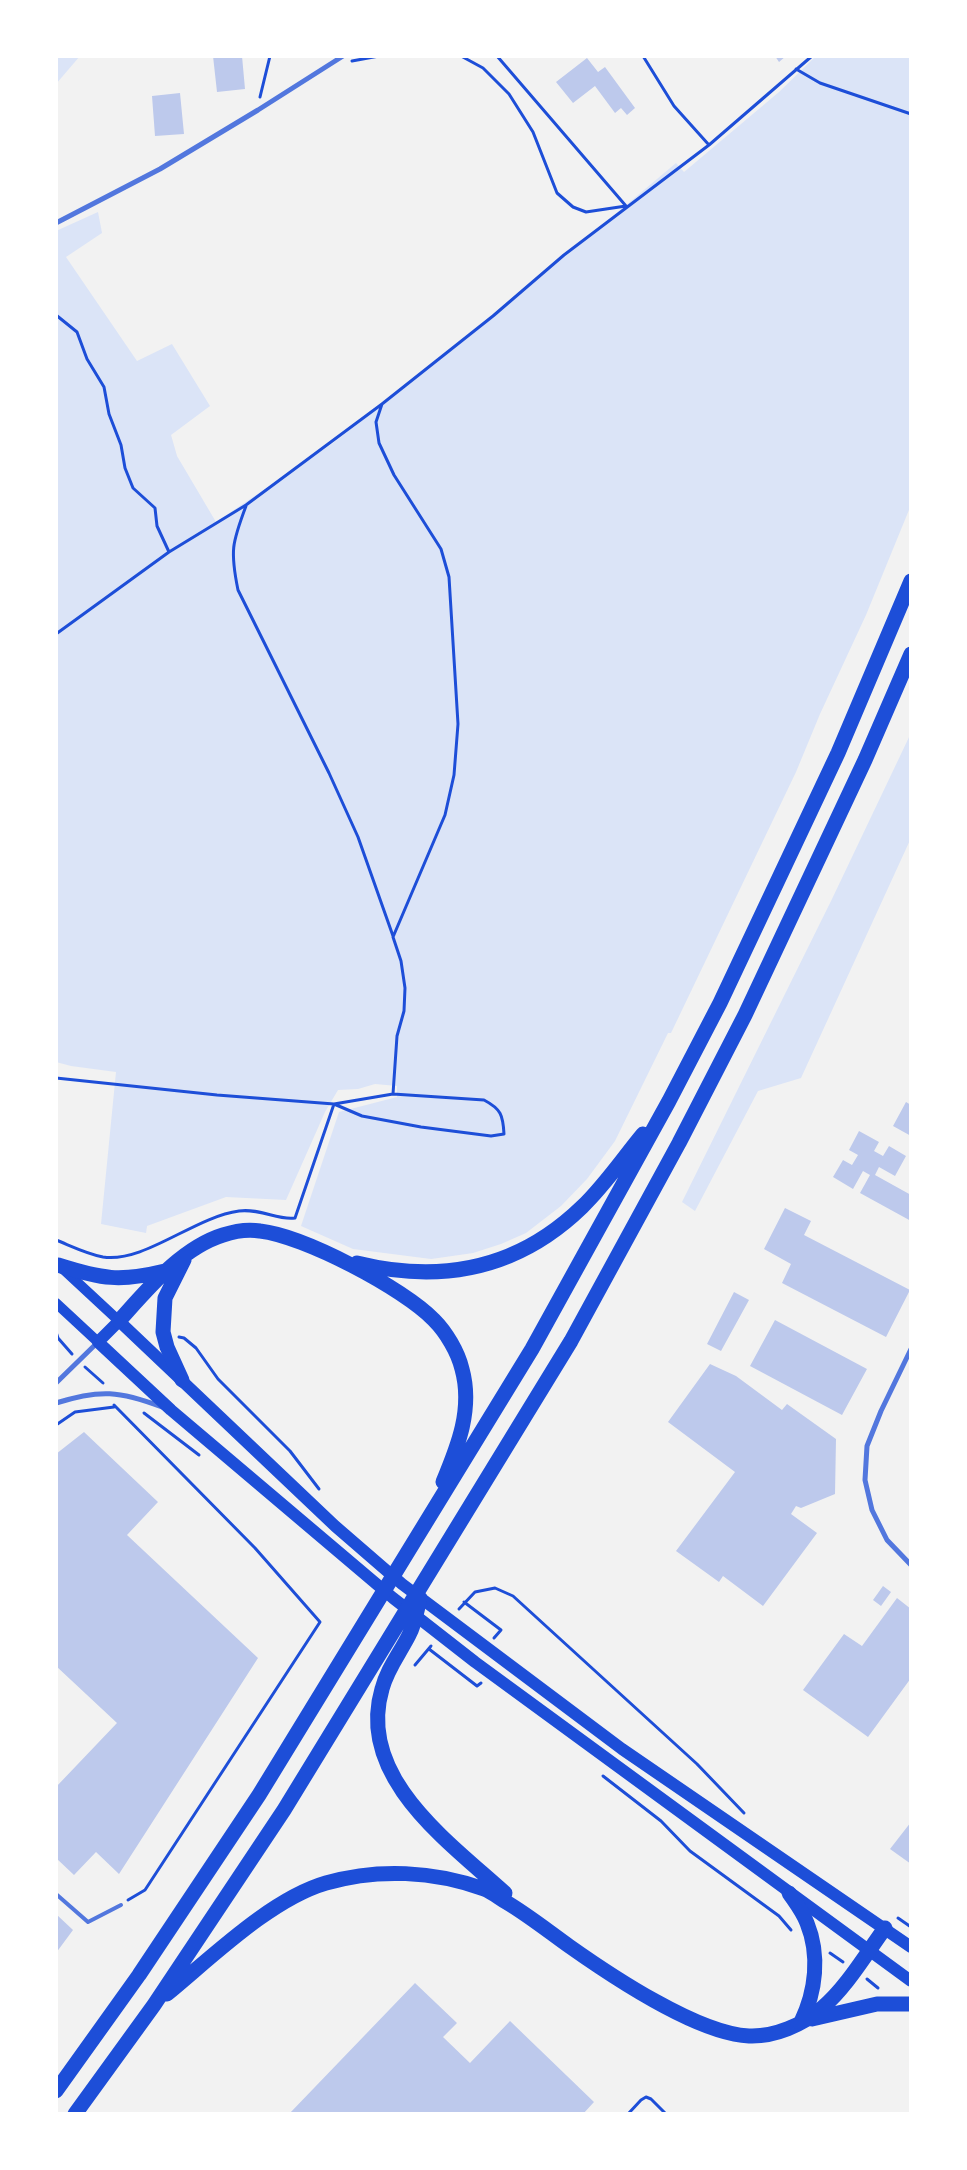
<!DOCTYPE html>
<style>
body{margin:0}
#map{position:relative;width:967px;height:2170px;overflow:hidden;background:#f2f2f2;font-family:"PT Sans Narrow",sans-serif}
canvas{display:block}
.frame{position:absolute;inset:0;border:58px solid #fff;pointer-events:none}
</style>
<div id="map">
<canvas width="967" height="2170"></canvas>
<div class="frame"></div>
</div>
<script>
const c = document.querySelector('canvas').getContext('2d');
c.lineJoin = 'round';
function fillPath(path, color) {
  c.fillStyle = color;
  c.fill(path, 'evenodd');
}
function strokePath(path, color, width, dash) {
  c.strokeStyle = color;
  c.lineWidth = width;
  c.lineCap = dash ? 'butt' : 'round';
  c.setLineDash(dash || []);
  c.stroke(path);
}
const green = new Path2D(`
 M56 56H80L56 84Z
 M816 56H911V505L866 615 820 714 796 772 671 1033H668L615 1141 587 1179 561 1206 526 1233 501 1244 473 1253 431 1259 353 1249 301 1226 339 1112 397 1097V1086L375 1084 358 1089 338 1090 325 1112 286 1200 226 1197 147 1226 146 1233 101 1224 116 1072 71 1066 56 1062V231L98 212 102 233 66 257 137 361 172 344 210 406 171 435 177 456 216 522 333 443 479 329 676 163 684 172 779 92Z
 M911 733V838L801 1078 758 1091 695 1211 682 1202 832 899Z`);
const building = new Path2D(`
 M213 56H242L245 89 217 92Z
 M775 56H786L779 62Z
 M587 58 598 72 605 67 635 108 627 115 621 108 615 113 595 86 573 103 556 82Z
 M180 93 184 134 155 136 152 96Z
 M906 1102 911 1105V1136L893 1126Z
 M859 1131 879 1142 874 1151 883 1156 889 1146 906 1156 895 1176 879 1167 875 1175 911 1195V1221L860 1193 870 1175 863 1171 853 1189 833 1177 843 1160 852 1165 858 1155 849 1150Z
 M785 1208 811 1221 804 1235 910 1290 886 1337 782 1283 791 1264 764 1249Z
 M734 1292 749 1300 721 1351 707 1344Z
 M775 1320 867 1369 842 1415 750 1366Z
 M710 1364 736 1376 782 1410 787 1404 836 1439 835 1494 801 1508 796 1506 791 1514 817 1533 763 1606 723 1576 719 1582 676 1551 735 1472 668 1422Z
 M84 1432 158 1502 127 1535 258 1658 119 1874 96 1852 74 1875 56 1858V1787L117 1723 56 1666V1454Z
 M883 1586 891 1592 881 1606 873 1600Z
 M897 1598 911 1609V1678L868 1737 803 1690 844 1634 862 1646Z
 M911 1822V1864L890 1849Z
 M56 1914 73 1930 56 1953Z
 M415 1983 457 2023 443 2037 470 2063 510 2021 594 2102 583 2114H289Z`);
const path = new Path2D(`
 M461 56 483 68 509 94 533 132 557 193 573 207 586 212 626 206
 M497 56 626 206
 M643 56 674 106 709 145
 M352 61 379 56
 M796 69 820 83 911 114
 M260 97 270 56
 M56 315 77 332 87 359 104 387 109 414 121 445 125 468 133 488 155 508 157 526 169 552
 M246 506C232 543 230 551 238 590L329 773 358 837 393 936
 M56 634 169 552 246 505 382 404 493 316 564 255 709 145 812 56
 M56 1078 217 1095 334 1104 362 1116 421 1127 491 1136 504 1134C503 1115 501 1109 484 1100L393 1094 397 1036 404 1011 405 988 401 961 393 937 445 815 454 775 458 724 449 577 441 549 394 475 379 443 376 422 382 404
 M56 1240C71 1246 87 1254 103 1257 145 1263 194 1217 239 1211 260 1208 279 1221 295 1218L334 1104 393 1094
 M56 1332 58 1338 72 1354
 M179 1337 184 1338 196 1348 218 1379 290 1451 319 1489
 M85 1367 103 1383
 M114 1405 255 1548 320 1622 145 1890 128 1900
 M144 1413 199 1455
 M56 1425 75 1412 114 1407
 M464 1602 501 1630 494 1638
 M459 1609 475 1592 495 1588 513 1596 697 1764 744 1813
 M429 1649 477 1686 481 1683
 M415 1665 431 1646
 M603 1776 661 1821 690 1851 779 1916 791 1930
 M898 1918 911 1927
 M830 1953 843 1962
 M867 1979 878 1988
 M628 2114 641 2100 646 2097 651 2099 666 2114`);
const service = new Path2D(`
 M56 1894 88 1922 121 1905`);
const minor = new Path2D(`
 M56 223 160 169 258 110 343 56
 M911 1349 881 1411 867 1446 865 1480 872 1510 887 1540 911 1565
 M56 1383 98 1342
 M56 1403C100 1389 120 1391 162 1407`);
const secondary = new Path2D(`
 M63 1269 119 1321
 M56 1303 98 1342`);
const primary = new Path2D(`
 M911 1947 622 1749 402 1584 335 1526 119 1321 98 1342 171 1410 393 1598 475 1662 911 1981`);
const motorway = new Path2D(`
 M357 1263C442 1284 518 1269 582 1207 605 1185 623 1158 643 1134
 M58 1265C102 1279 120 1282 165 1271
 M119 1321C147 1290 181 1248 223 1235 235 1231 248 1229 260 1231 304 1236 403 1288 434 1320 446 1332 458 1352 462 1369 473 1409 458 1446 443 1482
 M182 1380 167 1347 163 1332 165 1298 184 1260
 M420 1598C417 1610 415 1624 409 1635 400 1653 387 1669 382 1689 356 1777 449 1842 505 1893
 M789 1893C795 1902 803 1912 807 1923 820 1955 816 1991 801 2022
 M167 1994C212 1957 271 1899 326 1883 378 1868 434 1871 484 1889 492 1892 499 1898 506 1902 528 1915 548 1931 569 1946 610 1975 698 2034 749 2036 774 2037 803 2025 822 2008 846 1988 866 1954 885 1928
 M812 2019 877 2004H911
 M56 2091 139 1975 259 1795 532 1349 669 1101 720 1003 838 753 911 581
 M75 2114 154 2005 284 1810 571 1341 679 1143 745 1015 865 760 911 654`);
fillPath(green, '#dbe4f7');
fillPath(building, '#bdc9ec');
strokePath(path, '#1d4ed8', 3);
strokePath(service, '#5277de', 4);
strokePath(minor, '#5277de', 5);
strokePath(secondary, '#1d4ed8', 10);
strokePath(primary, '#1d4ed8', 12);
strokePath(motorway, '#1d4ed8', 15);
</script>
